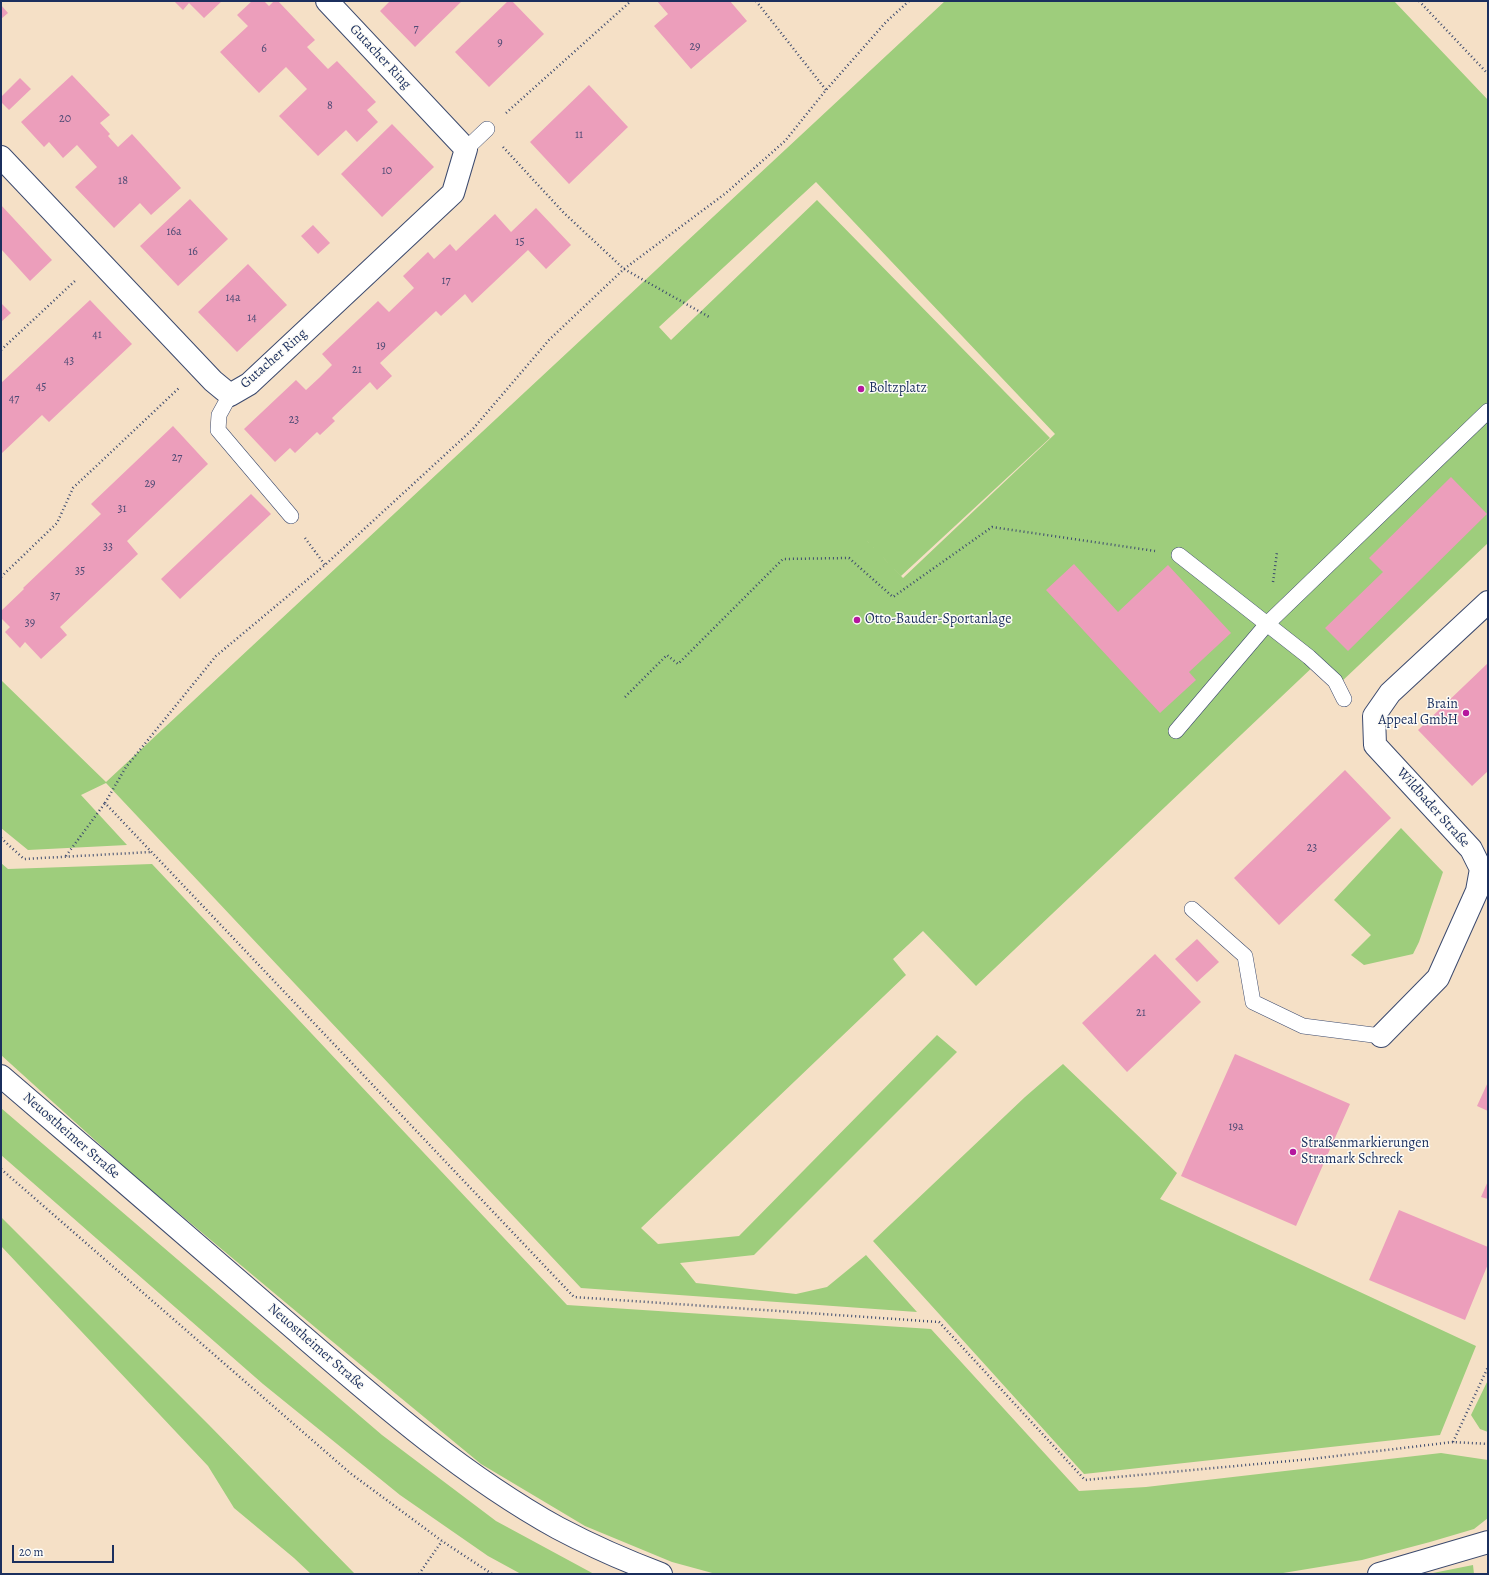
<!DOCTYPE html>
<meta charset="utf-8">
<style>
body{margin:0}
#map{position:relative;width:1489px;height:1575px;overflow:hidden;background:#f5e0c6;font-family:Alegreya,serif}
canvas{display:block}
.frame{position:absolute;inset:0;border:2px solid #1b2f5e;pointer-events:none}
.scale{position:absolute;left:12px;top:1545px;width:102px;height:18px;box-sizing:border-box;border:2px solid #1b2f5e;border-top:0;padding-left:5px;font-size:12px;line-height:14px;white-space:nowrap;color:#1b2f5e;-webkit-text-stroke:3px #fdfcf7;paint-order:stroke}
</style>
<div id="map">
<canvas width="1489" height="1575"></canvas>
<div class="frame"></div>
<div class="scale">20 m</div>
</div>
<script>
const c = document.querySelector('canvas').getContext('2d');
c.lineJoin = 'round';
function fillPath(path, color) {
  c.fillStyle = color;
  c.fill(path, 'evenodd');
}
function strokePath(path, color, width, dash) {
  c.strokeStyle = color;
  c.lineWidth = width;
  c.lineCap = dash ? 'butt' : 'round';
  c.setLineDash(dash || []);
  c.stroke(path);
}
function drawText(font, color, halo, rows, align = 'center') {
  c.font = font + ' Alegreya,serif';
  c.lineWidth = 3;
  c.setLineDash([]);
  c.textBaseline = 'middle';
  c.strokeStyle = halo;
  c.fillStyle = color;
  for (const [text, x, y, turn = 0] of rows) {
    c.save();
    c.translate(x, y);
    c.rotate((+turn || 0) * Math.PI / 180);
    c.textAlign = isNaN(turn) ? turn : align;
    if (halo) c.strokeText(text, 0, 0);
    c.fillText(text, 0, 0);
    c.restore();
  }
}
const green = new Path2D(`
 M945 1H1394L1488 100V543L1339 684 1318 662 976 986 923 931 893 959 906 975 641 1228 658 1244 739 1236 937 1035 957 1052 754 1255 680 1263 696 1283 796 1294 827 1287 866 1255 917 1312 581 1288 106 783 81 795 127 845 28 850 1 828V680L106 782ZM816 182 1055 434 903 578 834 507 901 576 1050 438 817 200 671 340 659 327Z
 M1401 828 1443 872 1419 942 1413 954 1364 965 1351 955 1371 935 1334 900Z
 M1 863 8 869 152 864 567 1305 931 1329 1079 1491 1146 1487 1441 1453 1488 1460V1518L1474 1529 1430 1542 1362 1560 1277 1574H716L672 1562 585 1526 481 1464 316 1328 139 1180 1 1055Z
 M1063 1064 1177 1173 1160 1199 1476 1346 1440 1435 1084 1474 873 1241 1025 1097Z
 M1 1108 382 1435 496 1521 594 1574H521L488 1556 400 1495 263 1384 1 1155Z
 M1 1217 209 1425 355 1574H311L294 1558 234 1508 208 1466 1 1246Z
 M1488 1380V1432L1480 1429 1471 1415Z
 M1473 1565 1474 1574H1428Z`);
const building = new Path2D(`
 M174 1H222L204 18 189 3 183 10Z
 M252 1H264L269 6 274 1H278L315 40 307 47 328 69 337 61 376 102 367 110 378 122 357 142 346 130 318 156 279 116 307 89 286 67 259 93 220 52 248 26 237 15Z
 M390 1H462L415 47 380 11Z
 M508 1H512L544 34 489 87 455 52Z
 M657 1H730L747 21 691 69 654 26 668 14Z
 M1 5 8 13 1 19Z
 M72 75 110 115 100 123 110 134 108 136 118 147 132 134 181 188 151 215 140 203 114 228 75 187 97 167 77 145 63 158 49 142 44 147 21 122Z
 M20 78 31 89 9 110 1 102V97Z
 M589 85 628 127 569 184 530 142Z
 M392 124 434 167 382 217 341 174Z
 M190 199 228 239 178 286 140 246Z
 M1 205 52 260 30 281 1 249Z
 M536 208 571 245 546 269 528 250 472 303 465 294 441 316 436 311 380 363 392 376 377 390 370 382 332 418 335 421 320 435 317 432 295 453 290 448 275 462 244 429 296 380 306 390 319 378 332 365 322 354 378 301 389 312 414 288 403 276 428 252 434 259 450 244 456 251 495 214 511 232Z
 M313 225 330 243 318 254 301 236Z
 M248 264 287 305 237 352 198 312Z
 M90 300 132 344 49 422 42 415 1 454V383Z
 M1 303 11 313 1 322Z
 M173 426 208 464 127 541 138 554 60 627 67 635 41 659 25 642 20 648 5 632 10 627 1 618V611L24 589 23 588 101 514 91 504Z
 M1451 477 1487 514 1348 651 1325 628 1383 572 1369 558Z
 M251 494 271 514 180 599 161 579Z
 M1074 564 1118 612 1168 565 1231 633 1189 672 1196 680 1160 713 1046 590Z
 M1488 663V771L1472 786 1418 730Z
 M1345 770 1391 818 1279 925 1234 878Z
 M1197 939 1219 962 1197 982 1175 959Z
 M1155 954 1201 1002 1127 1072 1082 1023Z
 M1235 1054 1350 1104 1296 1226 1181 1176Z
 M1488 1082V1111L1477 1106Z
 M1488 1181V1199L1481 1197Z
 M1399 1210 1488 1247V1264L1465 1320 1369 1280Z`);
const path = new Path2D(`
 M756 1 826 90
 M909 1 886 22 826 90 785 141 726 193 624 269 549 340 472 430 325 565 216 656 126 767 105 803 574 1297 939 1322 1085 1480 1311 1459 1453 1442 1488 1444
 M1419 1 1488 74
 M506 113 631 1
 M503 147 564 213 624 269 711 318
 M1 350 77 279
 M305 538 325 565
 M1 577 57 523 73 488 180 387
 M1273 582 1277 552
 M625 697 667 655 678 664 783 559 849 558 893 597 992 527 1155 551
 M1 838 24 859 151 852
 M66 856 105 803
 M1 1169 350 1473 442 1541 492 1574
 M1453 1442 1488 1367
 M419 1574 442 1541`);
const service = new Path2D(`
 M466 149 487 129
 M230 395 219 415 218 430 291 516
 M1179 555 1309 657 1335 681 1344 699
 M1176 731 1267 624 1488 411
 M1192 909 1245 956 1253 1002 1303 1026 1381 1036`);
const minor = new Path2D(`
 M1 157 213 381 230 395 249 384 453 193 466 149 327 1
 M1381 1036 1438 978 1477 891 1481 869 1471 849 1375 745 1374 716 1390 693 1488 602`);
const secondary = new Path2D(`
 M1 1076C91 1153 180 1230 270 1308 361 1386 453 1470 558 1528 592 1546 626 1561 661 1574
 M1379 1574 1488 1542`);
const markers = [
 [861,389,4,"#b5179e"],
 [857,620,4,"#b5179e"],
 [1466,713,4,"#b5179e"],
 [1293,1152,4,"#b5179e"]
];
const numberNames = [
 ["7",416,29],
 ["9",500,43],
 ["29",695,47],
 ["6",264,49],
 ["8",330,106],
 ["20",65,119],
 ["11",579,135],
 ["10",387,171],
 ["18",123,181],
 ["16a",174,232],
 ["15",520,242],
 ["16",193,252],
 ["17",446,281],
 ["14a",233,298],
 ["14",252,318],
 ["41",97,335],
 ["19",381,346],
 ["43",69,361],
 ["21",357,370],
 ["45",41,387],
 ["47",14,399],
 ["23",294,420],
 ["27",177,458],
 ["29",150,484],
 ["31",122,509],
 ["33",108,547],
 ["35",80,571],
 ["37",55,596],
 ["39",30,623],
 ["23",1312,848],
 ["21",1141,1013],
 ["19a",1236,1127]
];
const streetNames = [
 ["Gutacher Ring",380,57,47],
 ["Gutacher Ring",274,359,-41],
 ["Wildbader Straße",1433,808,48],
 ["Neuostheimer Straße",71,1136,41],
 ["Neuostheimer Straße",316,1347,41]
];
const poiNames = [
 ["Boltzplatz",869,389],
 ["Otto-Bauder-Sportanlage",865,620],
 ["Brain",1458,705,"right"],
 ["Appeal GmbH",1458,721,"right"],
 ["Straßenmarkierungen",1301,1144],
 ["Stramark Schreck",1301,1160]
];
fillPath(green, '#9ecd7c');
fillPath(building, '#ec9ebb');
strokePath(service, '#3c4a6e', 16);
strokePath(minor, '#3c4a6e', 24);
strokePath(secondary, '#3c4a6e', 24);
strokePath(path, '#3c4a6e', 2.5, [1, 3]);
strokePath(service, '#fff', 15);
strokePath(minor, '#fff', 22);
strokePath(secondary, '#fff', 22);
for (const [x, y, r, color] of markers) {
  const dot = new Path2D();
  dot.arc(x, y, r, 0, 2 * Math.PI);
  c.fillStyle = color;
  c.fill(dot);
  strokePath(dot, '#fdfcf7', 1.5);
}
drawText('12px', '#4f4b75', null, numberNames);
drawText('14px', '#1b2f5e', '#fdfcf7', streetNames);
drawText('14px', '#1b2f5e', '#fdfcf7', poiNames, 'left');
</script>
